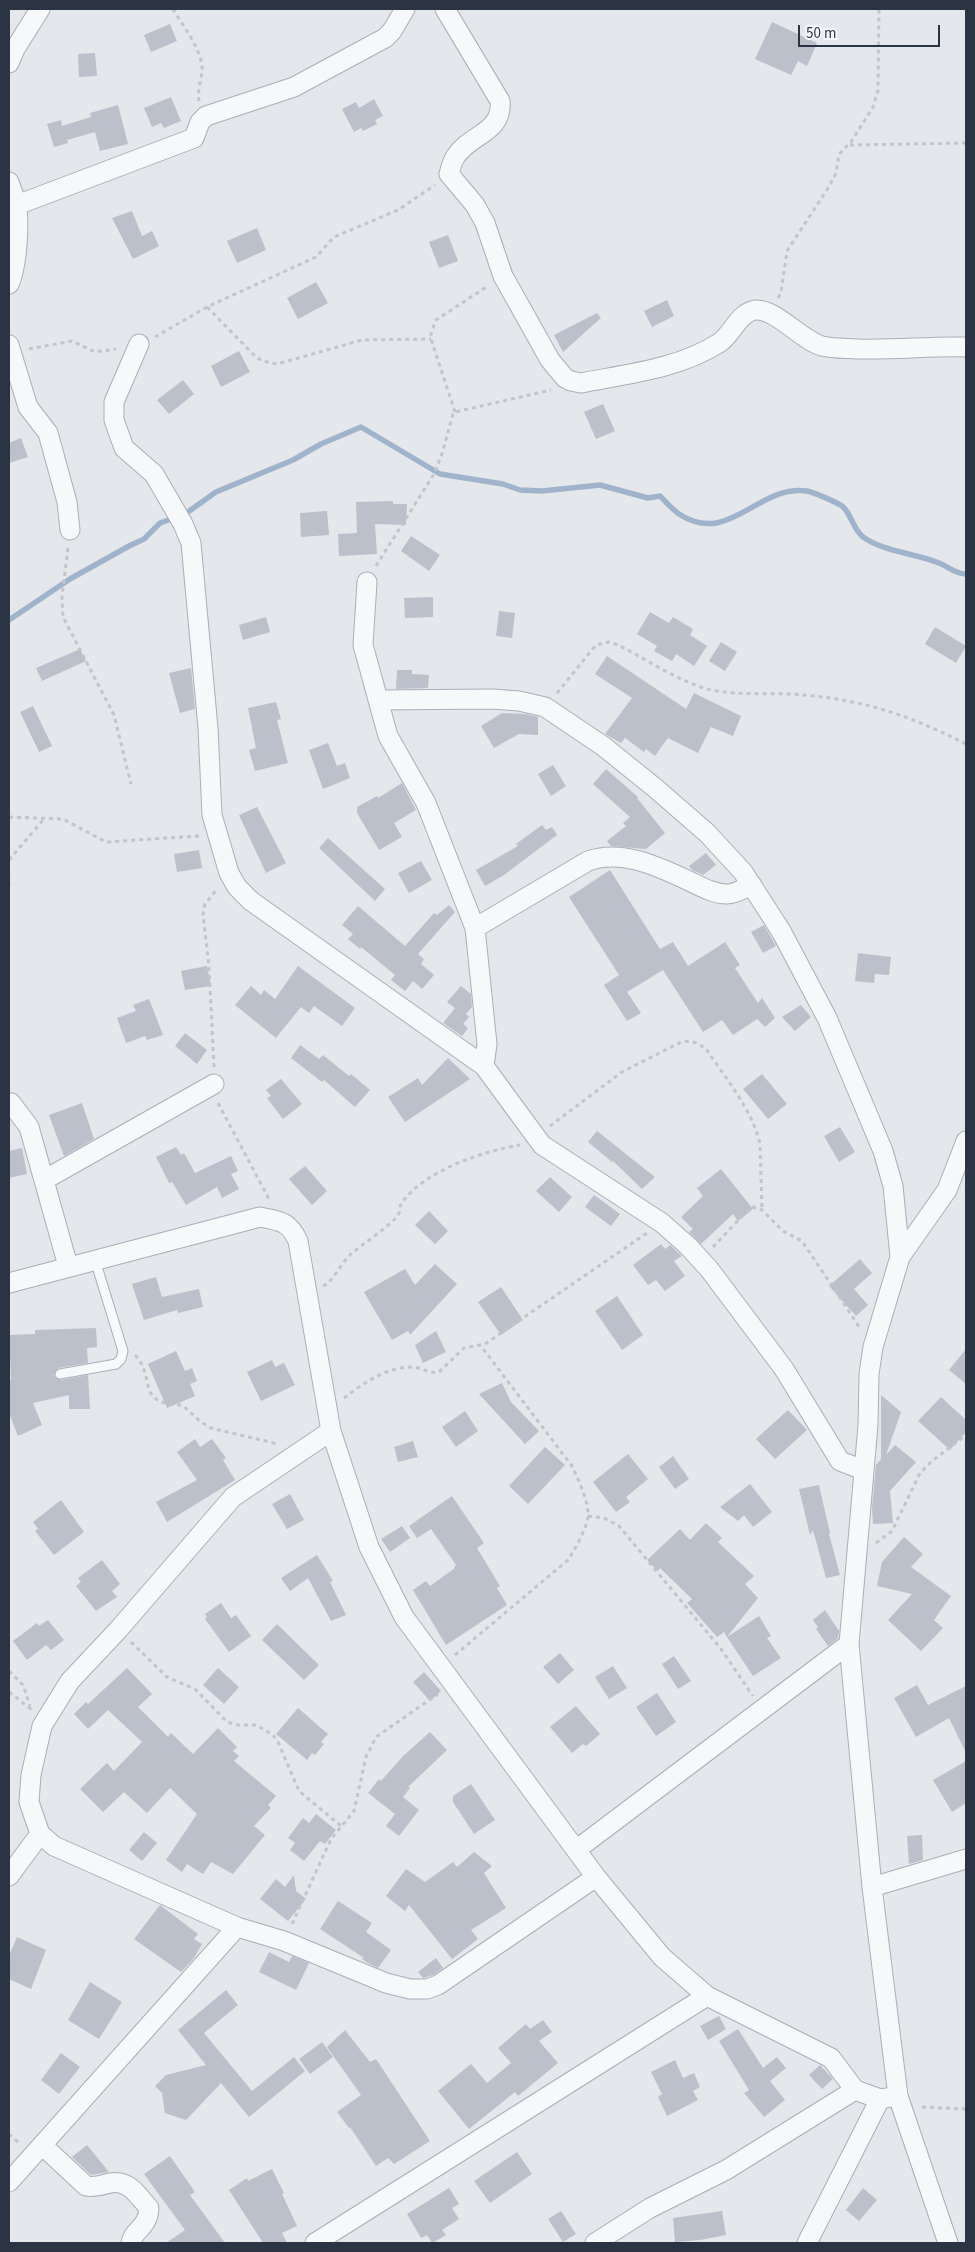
<!DOCTYPE html>
<style>
body{margin:0}
#map{position:relative;width:975px;height:2252px;overflow:hidden;background:#e4e7ec;font-family:"Source Sans 3",sans-serif}
canvas{display:block}
.frame{position:absolute;inset:0;border:10px solid #2b3445;pointer-events:none}
.scale{position:absolute;left:798px;top:25px;width:142px;height:22px;box-sizing:border-box;border:2px solid #2b3445;border-top:0;padding-left:6px;font-size:15px;line-height:18px;white-space:nowrap;color:#2b3445;-webkit-text-stroke:4px #f4f6f9;paint-order:stroke}
</style>
<div id="map">
<canvas width="975" height="2252"></canvas>
<div class="frame"></div>
<div class="scale">50 m</div>
</div>
<script>
const c = document.querySelector('canvas').getContext('2d');
c.lineJoin = 'round';
function strokePath(path, color, width, dash) {
  c.strokeStyle = color;
  c.lineWidth = width;
  c.lineCap = dash ? 'butt' : 'round';
  c.setLineDash(dash || []);
  c.stroke(path);
}
function fillPath(path, color) {
  c.fillStyle = color;
  c.fill(path, 'evenodd');
}
const stream = new Path2D(`
 M9 620 70 579 129 546 144 539 160 523 185 514 216 492 293 460 321 444 361 427 440 474 503 484 520 490 542 491 600 485 648 498 660 496C666 502 672 509 679 514 730 547 757 484 807 491 813 492 836 502 842 506 851 513 853 529 863 537 884 552 915 553 939 563 949 567 955 574 966 574`);
const building = new Path2D(`
 M772 22 817 43 807 66 798 61 791 75 755 59Z
 M170 24 177 41 151 52 144 35Z
 M95 53 97 76 79 77 78 54Z
 M171 97 181 121 164 128 161 123 152 127 144 108Z
 M374 99 383 116 375 120 377 124 363 131 361 128 354 132 342 109 356 102 359 108Z
 M118 105 128 144 100 151 95 132 67 140 68 143 54 147 47 124 61 120 62 126 91 117 90 113Z
 M132 211 142 236 152 231 159 246 133 259 112 218Z
 M257 228 266 250 237 263 227 241Z
 M448 235 458 261 439 268 429 242Z
 M316 282 328 303 298 319 287 298Z
 M667 300 674 316 652 327 644 311Z
 M597 313 601 318 563 352 554 335Z
 M239 351 250 372 221 387 211 366Z
 M183 380 194 394 169 414 157 400Z
 M603 404 615 431 596 439 584 412Z
 M21 438 28 457 9 463V443Z
 M393 501V504H407L406 525 375 524 377 554 339 556 338 534 357 533 356 502Z
 M327 511 329 535 301 537 300 513Z
 M411 536 440 555 429 571 401 551Z
 M433 597V617L405 618 404 598Z
 M499 611 515 613 512 638 496 636Z
 M650 612 669 623 673 617 693 629 690 635 707 646 694 666 676 654 672 661 654 651 657 646 637 634Z
 M266 617 270 632 243 640 239 625Z
 M935 627 966 646 956 663 925 644Z
 M721 642 737 652 725 671 709 661Z
 M80 649 86 661 42 681 36 668Z
 M607 656 686 709 694 693 741 716 733 736 711 727 698 753 668 738 655 756 646 749 644 752 625 738 621 743 610 737 605 734 632 698 595 674Z
 M191 668 195 709 180 713 169 673Z
 M397 670H412V674L429 675 428 688 396 689Z
 M276 702 281 719 277 720 288 763 255 771 249 750 256 748 248 708Z
 M33 706 52 746 39 752 20 712Z
 M502 713 525 714 538 717V735L519 734 494 748 481 726Z
 M328 743 337 766 345 763 350 778 323 789 309 750Z
 M553 765 566 786 551 796 538 774Z
 M606 769 638 797 637 798 665 833 646 849 611 846 607 841 626 826 623 823 630 817 593 784Z
 M402 783 416 810 394 823 402 837 379 850 357 813V807L377 796 378 798Z
 M257 807 286 863 266 873 239 815Z
 M542 825 546 830 552 827 557 835 504 875 485 886 476 870 518 846 516 844Z
 M328 838 385 889 375 901 319 848Z
 M199 850 202 868 177 872 174 854Z
 M706 853 716 865 703 875 692 870 689 866Z
 M421 861 432 880 409 893 398 873Z
 M610 870 660 949 673 942 688 966 725 942 740 965 735 968 758 1003 762 998 775 1018 765 1027 757 1019 733 1035 722 1020 703 1032 663 970 627 992 641 1013 627 1021 604 985 619 975 569 897Z
 M449 905 455 912 418 954 424 959 421 964 434 975 422 989 413 981 405 991 391 980 395 975 361 947 360 949 348 939 353 934 342 925 358 906 405 946 434 913 437 915Z
 M764 925 776 946 763 953 751 932Z
 M858 953 891 957 889 975 875 974 874 983 855 981Z
 M207 966 211 986 185 990 181 971Z
 M298 966 355 1008 342 1026 314 1006 309 1013 301 1007 276 1038 235 1005 251 986 261 995 264 990 275 999Z
 M461 986 471 994 472 1007 466 1014 469 1017 463 1024 468 1028 462 1036 443 1023 455 1008 447 1002Z
 M149 999 163 1035 147 1040 145 1036 126 1043 117 1018 136 1011 133 1005Z
 M801 1005 811 1017 795 1031 782 1017Z
 M185 1033 207 1050 197 1064 175 1046Z
 M300 1045 319 1059 323 1055 349 1076 351 1074 370 1090 355 1107 324 1080 322 1082 291 1058Z
 M448 1058 470 1079 405 1122 388 1097 418 1078 422 1085Z
 M762 1074 787 1104 768 1119 743 1089Z
 M281 1079 302 1104 283 1119 267 1098 271 1096 266 1090Z
 M82 1103 94 1139 64 1156 49 1115Z
 M840 1127 855 1152 839 1162 824 1136Z
 M597 1131 646 1170 655 1177 642 1189 613 1161 612 1162 588 1142Z
 M176 1147 181 1155 184 1153 195 1173 231 1156 238 1171 231 1174 239 1189 222 1198 217 1187 186 1205 172 1182 169 1183 156 1157Z
 M22 1148 27 1174 9 1178V1151Z
 M305 1166 327 1191 312 1205 289 1179Z
 M721 1169 753 1209 738 1221 733 1214 701 1244 689 1232 693 1229 681 1217 703 1196 697 1188Z
 M550 1177 572 1197 559 1212 536 1191Z
 M594 1195 620 1214 611 1226 585 1207Z
 M429 1211 448 1231 435 1244 415 1225Z
 M661 1244 665 1249 670 1245 682 1256 674 1261 685 1276 665 1291 656 1280 648 1285 633 1265Z
 M860 1259 872 1273 854 1289 868 1305 856 1316 829 1286Z
 M435 1264 457 1284 410 1335 408 1331 392 1340 364 1292 405 1269 415 1285Z
 M156 1277 162 1297 199 1289 203 1307 178 1313 177 1310 144 1320 132 1284Z
 M501 1287 523 1320 501 1335 478 1302Z
 M617 1296 643 1335 622 1350 595 1311Z
 M96 1328 97 1347 87 1348 88 1363 58 1368 54 1375 56 1378 61 1380 88 1375 90 1409H69V1395L33 1403 42 1425 18 1436 9 1413V1380H11L9 1335 35 1334V1330Z
 M436 1331 446 1352 423 1363 415 1345Z
 M966 1349V1384L949 1370Z
 M176 1351 185 1371 192 1368 197 1381 190 1384 195 1396 167 1408 148 1364Z
 M272 1360 275 1367 284 1363 295 1385 261 1401 247 1372Z
 M502 1383 511 1402 539 1431 525 1444 479 1394Z
 M881 1395 901 1412 886 1455 895 1445 916 1462 890 1491 893 1523 873 1524 872 1507 876 1465 881 1459Z
 M941 1397 966 1420V1432L950 1450 918 1421Z
 M788 1410 807 1430 775 1459 756 1439Z
 M465 1411 478 1431 456 1447 442 1427Z
 M195 1439 200 1447 212 1439 226 1458 223 1460 235 1480 167 1522 156 1502 197 1480 177 1452Z
 M413 1441 418 1457 398 1462 394 1447Z
 M545 1447 565 1465 528 1504 509 1486Z
 M628 1454 648 1479 626 1497 630 1502 616 1512 593 1482Z
 M673 1456 689 1479 675 1489 659 1467Z
 M750 1484 772 1512 753 1527 744 1515 738 1521 720 1507Z
 M819 1485 830 1533 829 1534 840 1575 826 1578 813 1530 810 1535 799 1489Z
 M290 1494 304 1520 287 1529 272 1504Z
 M452 1496 484 1543 477 1548 500 1586 497 1588 507 1605 446 1645 413 1590 426 1581 430 1586 455 1568 454 1567 456 1565 431 1529 417 1538 409 1526Z
 M61 1500 84 1532 54 1555 35 1531 38 1529 33 1522Z
 M706 1523 722 1538 718 1542 754 1576 745 1584 758 1598 727 1637 724 1632 717 1637 687 1603 692 1599 660 1568 658 1571 647 1560 680 1529 690 1540Z
 M402 1526 410 1538 390 1552 381 1539Z
 M904 1537 923 1554 911 1567 951 1596 934 1620 943 1628 921 1651 888 1620 912 1594 877 1586 882 1562Z
 M317 1555 333 1581 330 1582 346 1615 331 1621 308 1578 290 1591 281 1578Z
 M102 1560 120 1584 112 1591 117 1597 96 1611 76 1586 81 1582 78 1578Z
 M221 1603 231 1618 236 1615 251 1636 229 1652 205 1619 207 1617 205 1614Z
 M825 1610 839 1631 838 1638 828 1646 816 1629 818 1627 813 1620Z
 M759 1616 771 1636 767 1638 781 1658 753 1676 727 1637Z
 M48 1620 64 1640 51 1650 46 1645 27 1660 13 1641 37 1623 39 1626Z
 M277 1624 319 1665 304 1680 262 1640Z
 M560 1653 574 1670 558 1684 543 1667Z
 M674 1656 691 1681 678 1689 662 1664Z
 M613 1666 627 1688 609 1699 595 1677Z
 M127 1668 152 1694 138 1707 168 1737 171 1733 193 1754 218 1728 237 1747 233 1751 239 1756 234 1761 276 1796 268 1805 271 1808 254 1826 265 1835 233 1874 211 1862 203 1874 187 1864 182 1872 166 1860 197 1814 170 1788 147 1813 124 1792 103 1812 80 1789 107 1763 114 1771 142 1742 108 1710 88 1729 74 1714 86 1702 88 1704Z
 M218 1668 239 1687 224 1704 203 1685Z
 M424 1672 441 1691 430 1701 413 1682Z
 M917 1685 928 1705 966 1686V1753L949 1718 916 1737 894 1698Z
 M657 1693 676 1722 656 1736 636 1707Z
 M576 1706 600 1734 586 1746 583 1744 572 1753 550 1727Z
 M298 1708 328 1734 321 1742 324 1744 315 1755 312 1753 307 1760 276 1734Z
 M430 1732 447 1750 408 1787 410 1788 403 1797 419 1810 399 1836 386 1826 395 1814 368 1793 379 1779 381 1781 403 1756Z
 M966 1761V1803L952 1812 933 1780Z
 M471 1784 495 1820 474 1834 453 1802V1796Z
 M316 1814 336 1830 325 1844 320 1841 304 1861 290 1850 295 1843 288 1838 303 1818 309 1823Z
 M144 1832 157 1843 142 1861 129 1850Z
 M922 1835 923 1860 909 1864 907 1836Z
 M474 1852 492 1866 484 1873 506 1908 471 1930 478 1939 452 1959 409 1905 405 1911 386 1896 406 1869 425 1882 453 1862 457 1867Z
 M294 1875 296 1891 306 1899 288 1921 260 1899 276 1879 285 1887Z
 M338 1901 372 1923 366 1932 391 1950 378 1968 368 1963 362 1959 364 1958 320 1929Z
 M160 1905 198 1934 194 1939 202 1944 194 1958 181 1972 134 1939Z
 M17 1937 46 1950 31 1989 9 1979V1956Z
 M269 1952 289 1962 292 1956 309 1963 296 1990 259 1972Z
 M436 1958 443 1968 433 1975 423 1978 418 1972Z
 M90 1982 122 2002 99 2039 68 2020Z
 M226 1990 238 2005 204 2033 252 2091 294 2057 305 2071 249 2117 221 2083 186 2120 165 2113 162 2093 155 2086 166 2075 206 2065 178 2030Z
 M719 2016 726 2029 708 2040 700 2026Z
 M543 2020 552 2032 539 2041 558 2063 518 2096 515 2092 469 2129 438 2091 471 2064 487 2083 511 2063 498 2048 526 2024 530 2029Z
 M738 2029 763 2068 777 2057 786 2068 770 2081 785 2100 764 2117 744 2093 749 2090 719 2041Z
 M345 2030 370 2062 376 2059 430 2141 394 2164 388 2158 376 2166 350 2127 349 2128 337 2112 361 2095 327 2047Z
 M322 2042 333 2057 310 2074 299 2059Z
 M61 2053 80 2067 59 2094 41 2080Z
 M675 2060 683 2078 694 2073 700 2087 693 2091 698 2100 667 2116 658 2097 662 2094 651 2072Z
 M820 2065 833 2079 822 2089 809 2075Z
 M87 2145 109 2172 91 2175 72 2157Z
 M517 2152 532 2174 490 2203 474 2181Z
 M170 2156 195 2192 190 2195 225 2243H166L185 2230 144 2174Z
 M272 2169 284 2193 282 2194 297 2226 282 2233 287 2243H263L229 2190 247 2178 248 2181Z
 M449 2188 459 2204 452 2208 459 2219 442 2230 446 2235 432 2243 427 2235 421 2238 407 2214Z
 M863 2188 877 2200 859 2221 846 2210Z
 M561 2211 576 2234 563 2242 548 2219Z
 M722 2211 726 2235 700 2240 675 2242 673 2218Z`);
const path = new Path2D(`
 M173 9C183 26 199 46 202 65 203 77 197 87 199 101
 M850 145 966 143
 M778 298 781 292 787 251 830 185 836 173 839 154 851 142 873 107 878 90 879 9
 M207 307 255 356 262 361 277 364 362 340 431 339
 M155 337 207 307 316 257 334 237 398 210 435 185
 M29 349 72 341 95 352 116 349
 M455 412 431 339V333L436 320 488 286
 M68 548 62 596 63 617 114 715 131 784
 M376 566 434 474 442 454 453 414 455 412 551 390
 M557 693 596 645 609 642 618 645C648 660 679 682 711 690 740 696 773 692 803 695 865 700 911 716 966 744
 M9 817 63 819 106 842 199 836
 M9 860 44 819
 M9 875V886
 M214 1067 209 967 203 914 205 904 218 888
 M218 1103 270 1201
 M550 1126 622 1072 681 1042C692 1040 698 1043 706 1049 725 1077 753 1111 760 1144L762 1210
 M713 1247 749 1209 753 1207 762 1210 783 1231 802 1241 860 1328
 M323 1286C334 1281 340 1264 351 1254 360 1246 394 1223 398 1215 401 1212 399 1207 401 1204 423 1171 483 1151 520 1145
 M135 1355C157 1378 134 1404 182 1405L201 1422 211 1428 278 1444
 M344 1398C364 1383 386 1367 412 1367 421 1367 431 1375 439 1372L464 1348 485 1344 647 1233
 M588 1516 604 1518 619 1526 721 1649 753 1696
 M876 1543 892 1531 920 1473 932 1461 966 1435
 M131 1642 167 1677 195 1689 226 1721 235 1725H256L273 1735 278 1742 299 1791 341 1826
 M455 1655 568 1560C574 1551 588 1526 588 1516 589 1502 578 1479 572 1466L481 1346
 M9 1671 23 1685 30 1706
 M9 1692 32 1710
 M292 1924 331 1839 354 1811 366 1757 376 1737 438 1694
 M922 2107 966 2109
 M9 2134 19 2143`);
const lane = new Path2D(`
 M60 1374 116 1364 121 1359 123 1351 95 1260`);
const street = new Path2D(`
 M445 9 500 101C503 133 470 134 456 156 452 161 451 168 449 174L475 205 485 223 503 276 550 360 565 378 571 381 581 383C627 374 678 369 719 343 732 335 738 313 755 310 775 308 801 340 822 346 834 349 847 348 859 349 895 350 931 346 966 347
 M9 63 15 49 40 9
 M9 182C11 189 15 196 16 204 20 222 17 268 9 284
 M9 208 194 138 200 122 206 116 294 87 385 38 392 31 405 9
 M139 344 114 402V420L124 448 154 474 183 524 191 543 208 728 212 815 229 873 237 887 251 901 484 1066 542 1145 662 1223 688 1246 709 1269 784 1369 840 1461 863 1470
 M9 345 28 407 48 433 67 502 70 530
 M367 582 363 645 388 736 426 803 475 928 487 1044 484 1066
 M379 700 492 699 519 701 545 707 603 746 654 787 707 833 743 872 781 931 827 1018 883 1151 893 1186 900 1257
 M475 928 588 861C621 849 657 866 687 880 700 886 713 894 727 894 736 894 744 888 752 885
 M11 1103 29 1127 68 1266
 M44 1180 214 1084
 M9 1283 260 1217C280 1221 289 1221 298 1241L331 1431 369 1547 404 1617 596 1877 662 1957 707 1996 831 2058 855 2090 880 2099 898 2096
 M331 1431 233 1497 118 1630 70 1681 42 1726 31 1775 29 1802 40 1834 54 1846 237 1927 284 1941 386 1983 410 1989H427L438 1985 596 1877
 M576 1850 849 1644
 M9 1876 40 1834
 M872 1887 966 1859
 M42 2145 86 2186C95 2188 102 2185 110 2183 129 2179 138 2196 149 2208 148 2229 133 2229 131 2243
 M9 2182 237 1927
 M315 2243 707 1996
 M595 2243 650 2208 726 2170 855 2090
 M807 2243 880 2099
 M948 2243 898 2096 872 1887 849 1644 868 1425 869 1374 873 1347 900 1257 947 1190 966 1141`);
strokePath(stream, '#9fb4cc', 5.5);
fillPath(building, '#bbc0ca');
strokePath(lane, '#a9aeb7', 11);
strokePath(street, '#a9aeb7', 21);
strokePath(path, '#c2c5cb', 3, [4, 4]);
strokePath(lane, '#f7f8fa', 9);
strokePath(street, '#f7f8fa', 19);
</script>
